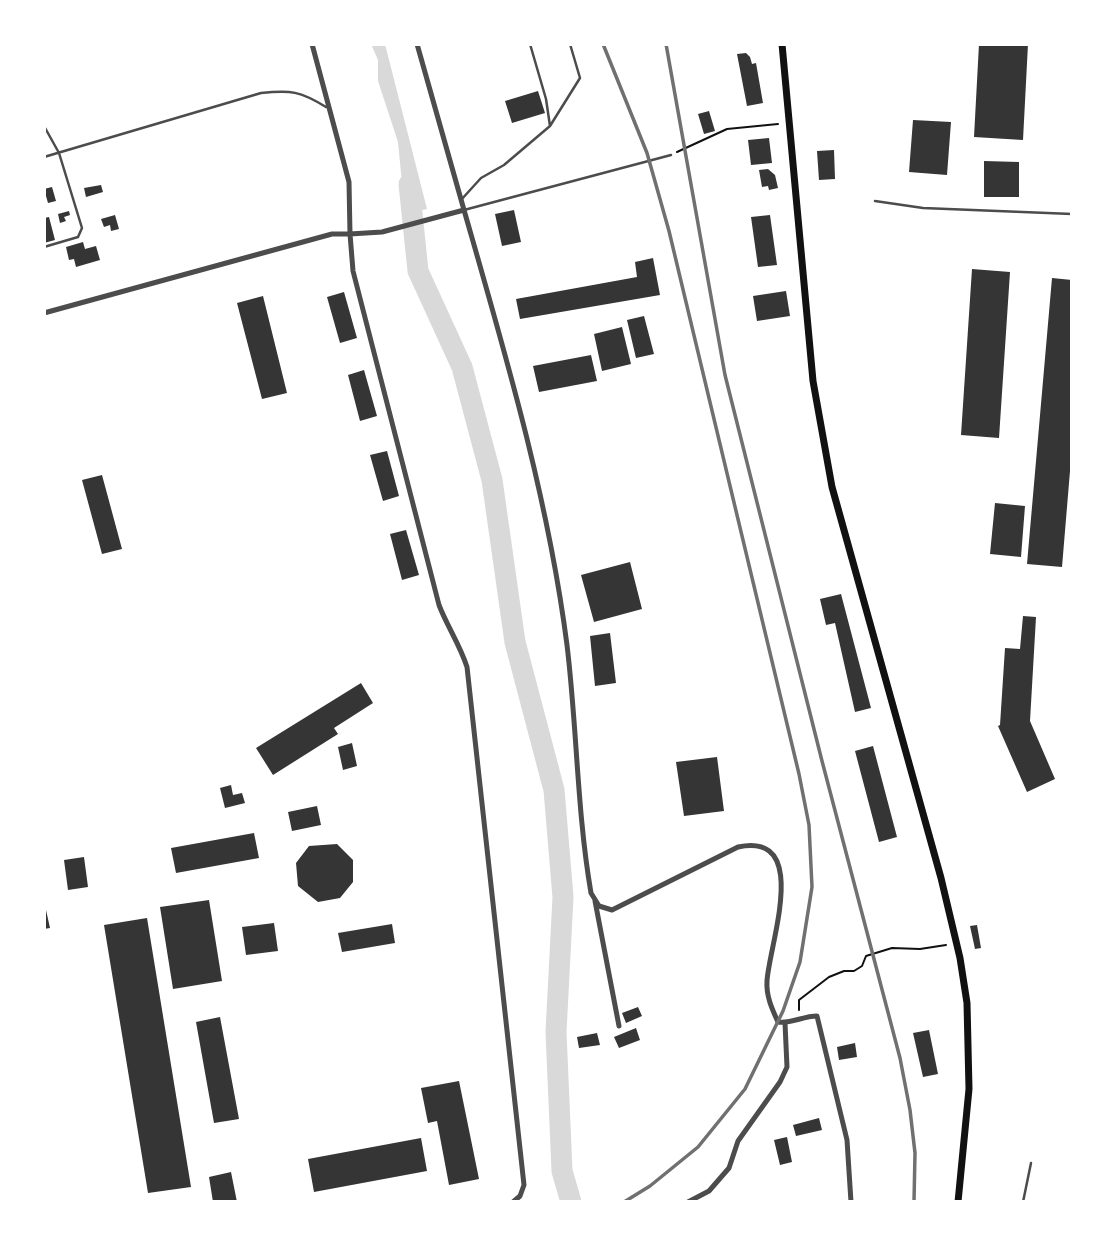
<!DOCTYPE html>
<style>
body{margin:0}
#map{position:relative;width:1116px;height:1246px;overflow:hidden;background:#fff;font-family:"Exo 2",sans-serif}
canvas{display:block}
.frame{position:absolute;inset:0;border:46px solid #fff;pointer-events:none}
</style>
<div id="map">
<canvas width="1116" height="1246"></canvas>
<div class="frame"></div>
</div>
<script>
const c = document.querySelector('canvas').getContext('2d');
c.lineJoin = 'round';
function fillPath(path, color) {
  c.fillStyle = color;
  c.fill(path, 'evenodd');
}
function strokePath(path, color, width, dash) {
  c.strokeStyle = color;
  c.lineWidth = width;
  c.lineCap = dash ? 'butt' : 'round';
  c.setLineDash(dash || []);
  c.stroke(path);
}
const water = new Path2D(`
 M371 44H385L427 209 405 214 398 142 378 81V60Z`);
const river = new Path2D(`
 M409 184 418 271 462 367 492 480 515 642 554 790 563 897 556 1032 562 1171 571 1202`);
const building = new Path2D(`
 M979 44H1028L1023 140 974 137Z
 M746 53 750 57 752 64 756 63 763 103 747 106 737 54Z
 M538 91 545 113 512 123 505 101Z
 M709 111 715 131 704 134 698 114Z
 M913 120 951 122 947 175 909 172Z
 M769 138 772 163 751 165 748 140Z
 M834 150 835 179 819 180 817 151Z
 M984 161 1019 162V197H984Z
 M768 169 775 175 778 188 769 190 768 186 762 187 759 170Z
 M101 185 103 192 86 197 84 188Z
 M52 187 56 201 48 203 44 189Z
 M514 210 521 242 502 246 495 214Z
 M69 211 70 215 64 217 66 221 60 223 58 214Z
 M115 215 119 229 111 231 110 225 104 227 101 219Z
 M770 215 777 265 758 267 751 217Z
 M49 217 55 240 44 243V218Z
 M83 242 85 249 96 246 100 260 76 267 74 259 69 260 66 247Z
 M653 258 660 295 520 319 516 299 637 277 635 262Z
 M972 269 1010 272 999 438 961 435Z
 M1052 278 1072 280V447L1062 567 1027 564Z
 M786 291 790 316 757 321 753 296Z
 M344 292 357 338 340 343 327 297Z
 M263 296 287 393 262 399 237 303Z
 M644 316 654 354 636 358 627 320Z
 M622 327 631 364 602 371 594 334Z
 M591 355 597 381 539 392 533 366Z
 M364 370 377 416 360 421 348 375Z
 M387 451 399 496 383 501 370 455Z
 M102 475 122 549 102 554 82 480Z
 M995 503 1025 506 1021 557 990 554Z
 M406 530 419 575 402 580 390 534Z
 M630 562 642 609 594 622 581 575Z
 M841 594 871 708 855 712 835 623 826 625 820 599Z
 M1023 616 1036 617 1030 721 1055 779 1027 792 998 726 1000 725 1005 648 1020 649Z
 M610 633 616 683 595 686 590 636Z
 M361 683 373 703 334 728 338 734 273 775 256 748Z
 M352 743 357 766 343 770 338 747Z
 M873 746 897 837 879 842 855 751Z
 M717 757 724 811 684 816 676 762Z
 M231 785 233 795 242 793 245 803 225 808 220 788Z
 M317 806 321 825 292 831 288 812Z
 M254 833 259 858 176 873 171 848Z
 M337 844 353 860V882L340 898 318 902 298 886 296 863 309 846Z
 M84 857 88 887 68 890 64 860Z
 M209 900 222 981 173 989 160 907Z
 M44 901 50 928 44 929Z
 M147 918 191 1187 148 1193 104 925Z
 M274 923 278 951 246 955 242 927Z
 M392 924 395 943 342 952 338 933Z
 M977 925 981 948 975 949 970 926Z
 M638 1007 642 1016 626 1023 622 1013Z
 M220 1017 239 1119 214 1123 196 1022Z
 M636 1028 640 1040 619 1048 614 1037Z
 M929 1030 938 1074 923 1077 913 1033Z
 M597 1033 600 1045 579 1048 577 1037Z
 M855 1043 857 1057 839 1060 837 1047Z
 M459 1081 479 1179 449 1185 437 1121 428 1123 421 1088Z
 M819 1118 822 1130 796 1136 793 1125Z
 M787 1137 792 1162 780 1165 774 1140Z
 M421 1138 427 1171 314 1192 308 1159Z
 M231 1172 237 1202H213L209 1177Z`);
const path = new Path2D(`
 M677 152 727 129 778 124
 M799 1010V1000L829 977 844 971H854L862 966 866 956 892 948 920 949 946 945`);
const service = new Path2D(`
 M530 44 546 99 550 126
 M44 126 59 153 82 228 78 237 44 247
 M44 157 261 93C291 90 300 91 326 107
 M461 200 481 178 504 165 550 126 580 78 570 44
 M875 201 923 208 1072 214
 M464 210 671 155
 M1023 1202 1031 1163`);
const minor = new Path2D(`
 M417 44 464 210 382 232 350 234 353 271 439 605C447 626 460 645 467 667L524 1185 520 1196 513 1202
 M464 210C505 353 548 497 567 645 577 727 577 812 591 893L599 906 612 910 738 847C812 831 769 945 767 981 766 996 772 1009 778 1022 791 1024 803 1016 817 1016L847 1140 851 1202
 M44 313 332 234H350L349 182 312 44
 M595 901 619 1026
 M688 1202 709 1191 729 1168 738 1141 780 1082 787 1067 785 1023`);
const secondary = new Path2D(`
 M782 44 813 381 832 487 941 878 960 958 967 1003 969 1089 958 1202`);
const rail = new Path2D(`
 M603 44 647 153 669 231 799 774 809 825 812 887 800 962 783 1011 745 1089 698 1147 650 1186 624 1202
 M666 44 725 375 822 761 900 1058 910 1110 915 1153 914 1202`);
fillPath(water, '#d9d9d9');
strokePath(river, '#d9d9d9', 21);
fillPath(building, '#353535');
strokePath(path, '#111', 2);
strokePath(service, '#4c4c4c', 2.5);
strokePath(minor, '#4c4c4c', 5);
strokePath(secondary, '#111', 7);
strokePath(rail, '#707070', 3.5);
</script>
